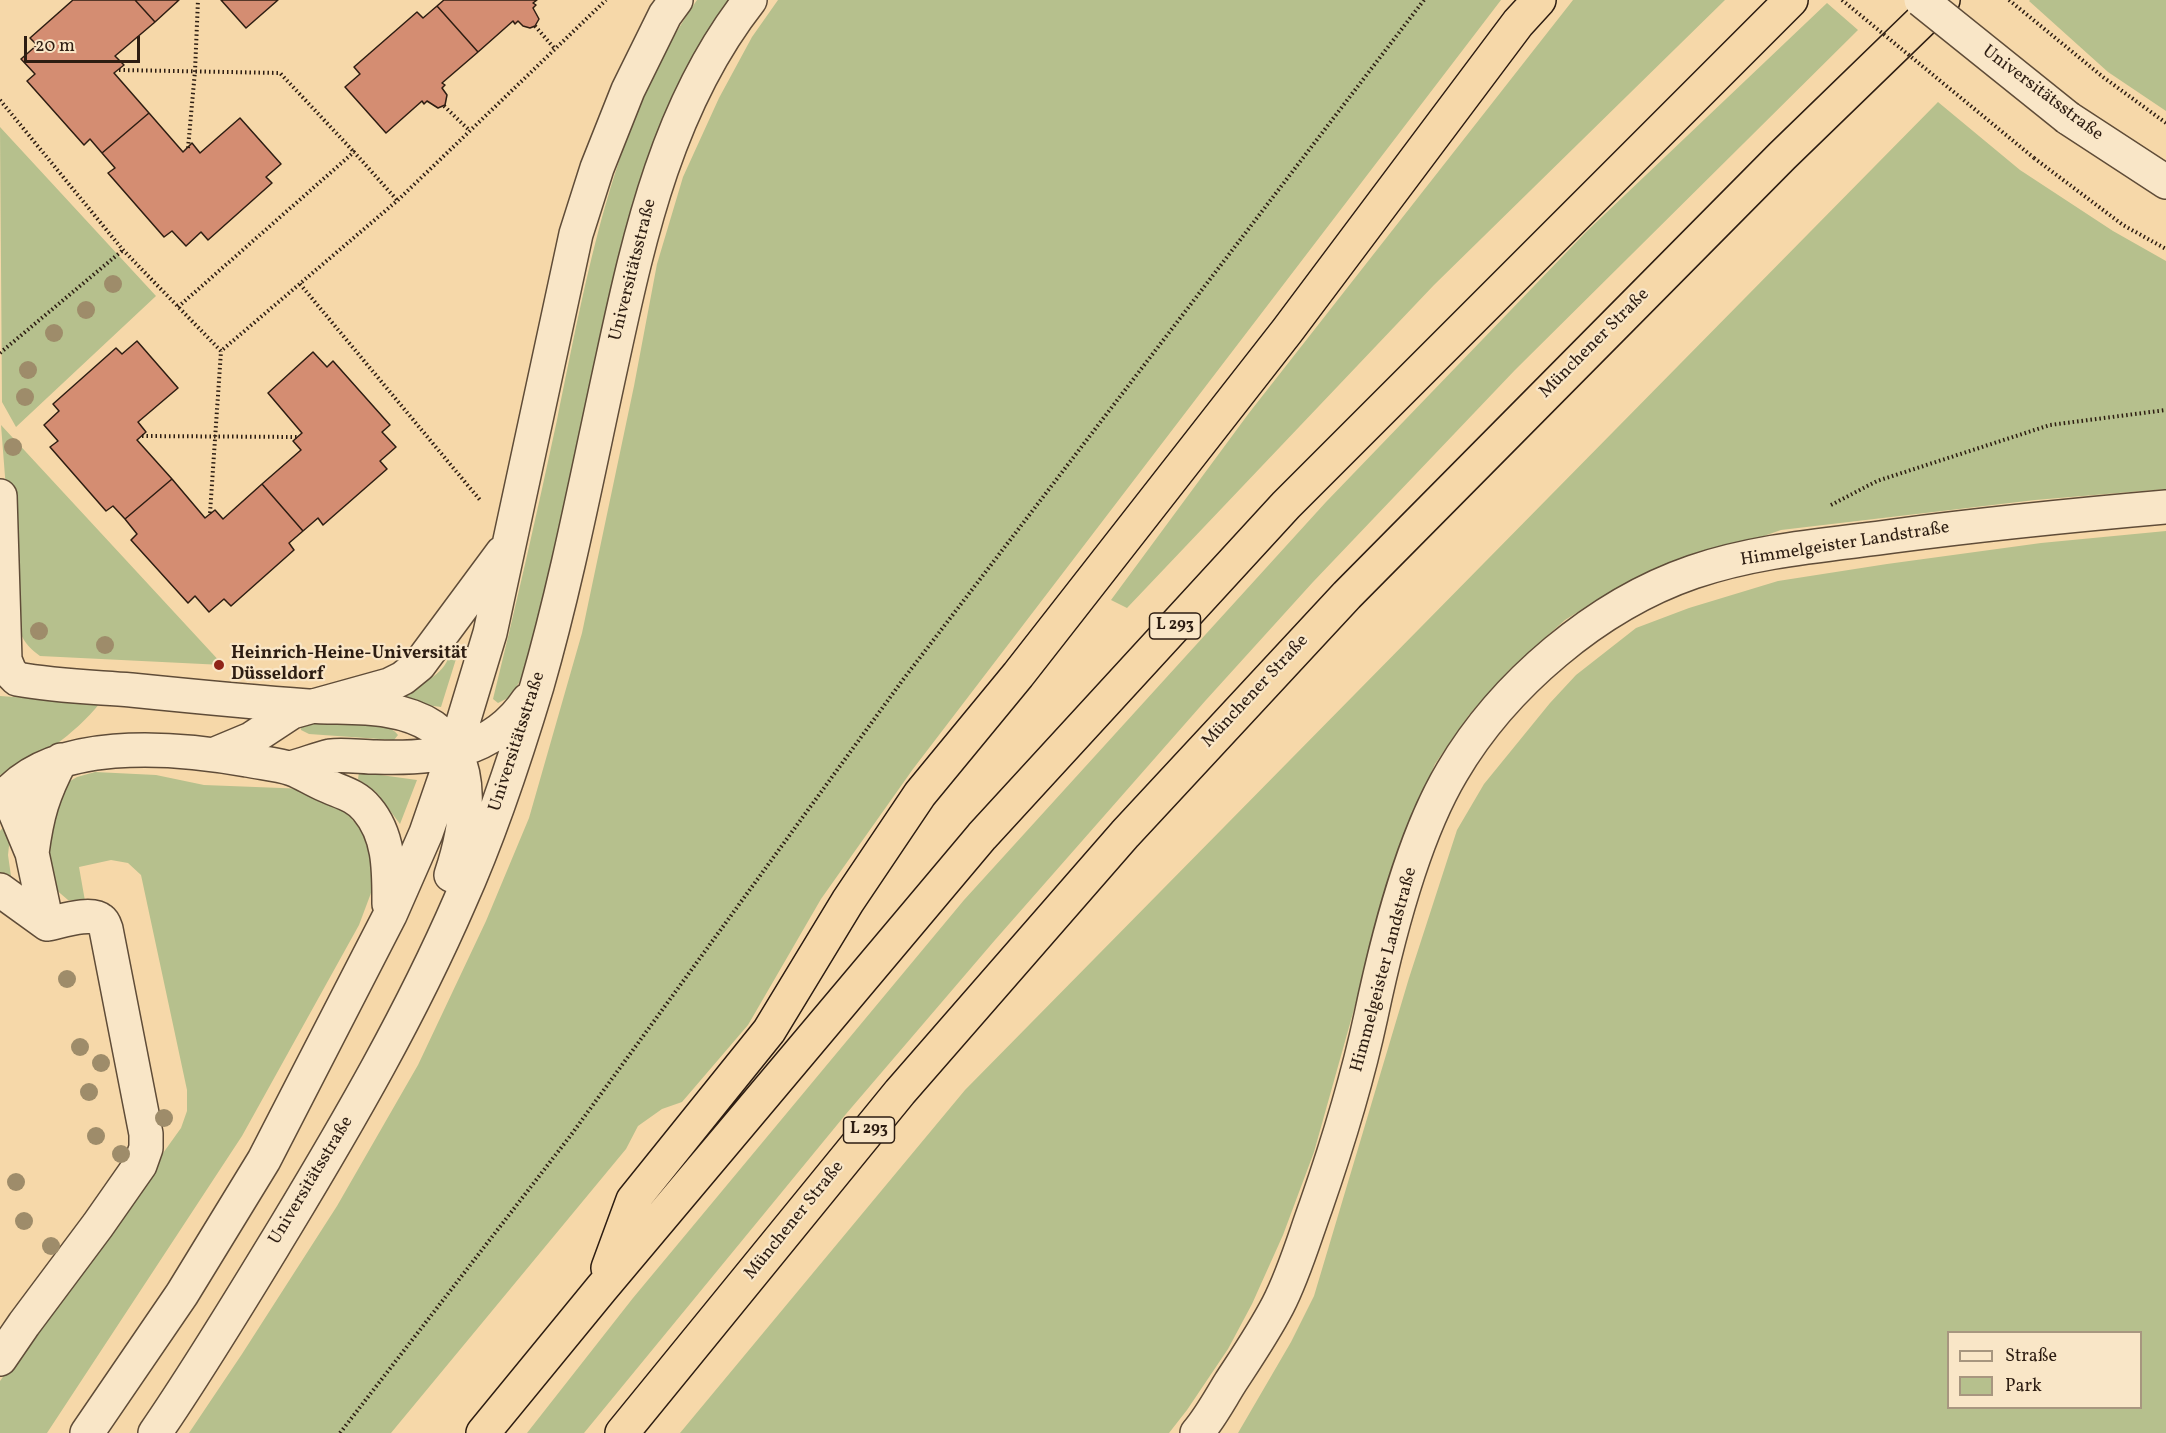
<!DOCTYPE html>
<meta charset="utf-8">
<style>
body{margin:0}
#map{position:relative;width:2166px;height:1433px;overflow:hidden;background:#f6d8a9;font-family:Vollkorn,serif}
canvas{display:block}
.legend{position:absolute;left:1947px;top:1331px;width:195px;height:78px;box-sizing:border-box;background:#f9e6c7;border:2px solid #a7967f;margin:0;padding:8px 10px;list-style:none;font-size:18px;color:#2d1d12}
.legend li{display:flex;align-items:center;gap:12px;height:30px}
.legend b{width:30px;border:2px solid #a7967f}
.scale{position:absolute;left:24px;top:36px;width:116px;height:27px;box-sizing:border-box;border:3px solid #2d1d12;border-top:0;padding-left:8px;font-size:18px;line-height:21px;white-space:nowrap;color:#2d1d12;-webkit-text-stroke:4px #f9e6c7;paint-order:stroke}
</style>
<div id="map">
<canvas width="2166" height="1433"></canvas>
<ul class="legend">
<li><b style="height:8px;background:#f9e6c7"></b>Straße</li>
<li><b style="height:16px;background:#b6c08d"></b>Park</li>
</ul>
<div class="scale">20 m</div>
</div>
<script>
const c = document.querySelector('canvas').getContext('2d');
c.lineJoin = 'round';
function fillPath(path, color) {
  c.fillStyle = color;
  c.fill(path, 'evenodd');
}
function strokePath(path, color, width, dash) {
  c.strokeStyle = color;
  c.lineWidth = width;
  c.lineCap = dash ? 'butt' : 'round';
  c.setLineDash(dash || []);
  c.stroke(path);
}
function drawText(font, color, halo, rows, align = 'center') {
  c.font = font + ' Vollkorn,serif';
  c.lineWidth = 4.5;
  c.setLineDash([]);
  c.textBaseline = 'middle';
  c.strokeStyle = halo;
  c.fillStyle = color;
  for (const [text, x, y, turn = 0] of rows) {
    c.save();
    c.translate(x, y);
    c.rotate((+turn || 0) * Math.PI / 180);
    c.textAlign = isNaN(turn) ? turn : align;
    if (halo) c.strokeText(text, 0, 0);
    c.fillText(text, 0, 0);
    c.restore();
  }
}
const green = new Path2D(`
 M697 0H728L697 51 669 109 641 181 618 260 567 511 525 673 510 697 498 703 493 699C516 606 537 513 557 420 587 276 612 123 697 0Z
 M778 0H1501L913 769 821 899 748 1025 682 1102 662 1109 638 1126 626 1149 391 1433H189L242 1354 337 1206 418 1065 486 921 529 818 582 633 634 386 657 264 683 177 719 98 752 37Z
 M1573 0H1725L1434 285 1127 608 1111 600 1249 413Z
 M2030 0H2166V111L2108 72 2029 1Z
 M1827 3 1858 30 1515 370 1313 582 1206 700 995 940 846 1114 584 1433H527L633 1298 964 900 1326 502 1586 232Z
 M1938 102 2020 170 2113 231 2166 261V489L2035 500 1781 530 1618 587 1565 620 1510 669 1469 715 1435 764 1395 863 1314 1152 1283 1235 1252 1304 1228 1349 1187 1410 1169 1433H680L965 1090Z
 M0 127 156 296 16 427 2 402Z
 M1 425 223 665 40 656C24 644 21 637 16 618Z
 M2166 531V1433H1238L1291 1342 1314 1296 1409 978 1457 830 1484 784 1550 703 1576 675 1636 628 1689 608 1778 581 1887 564 2041 543ZM2140 1332V1408H1948V1332Z
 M448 659H456L441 707 397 701V696C415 687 440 678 448 659Z
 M0 696 100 703C74 735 38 760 0 775Z
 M312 719C334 720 385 717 398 735L394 740 309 734 301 730V727Z
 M95 772 156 775 204 785 307 789 342 806 362 832 377 877 359 925 242 1136 47 1433H0V1381L181 1128 187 1111V1090L141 875 128 863 111 860 79 867 85 901 68 900 54 888 48 879 49 819 60 787 77 777Z
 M359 772 417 780 400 824 376 792 358 779Z
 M6 824 11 828 8 855 11 876 8 881 0 879V831Z`);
const building = new Path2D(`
 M73 0H135L155 22 115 56 124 65 114 73 149 113 102 153 90 139 84 145 27 81 35 74 21 59 37 45 30 38Z
 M135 0H179L155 22Z
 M221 0H278L246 28Z
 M444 0H537L533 3 536 5 533 8 539 19 535 26 530 28 523 26 518 21 515 24 513 21 478 52 437 6Z
 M437 6 478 52 442 83 445 85 442 88 447 95 445 105 438 108 427 101 424 104 422 101 386 133 345 87 360 74 354 67 417 12 423 18Z
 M149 113 183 152 192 143 200 153 240 118 281 164 266 177 272 183 208 240 201 232 186 246 172 231 164 237 108 173 115 168 102 153Z
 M137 341 178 388 138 422 146 432 137 440 172 479 125 519 113 506 106 511 50 447 58 441 44 425 59 411 53 404 116 348 122 354Z
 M313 352 327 367 333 361 390 425 382 432 396 447 380 461 387 469 323 525 318 518 303 531 262 484 301 450 293 441 302 433 268 393Z
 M172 479 205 518 215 510 223 519 262 484 303 531 289 543 294 550 231 606 224 599 209 612 195 596 188 603 131 540 137 534 125 519Z`);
const path = new Path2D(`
 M2009 0 2103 77 2166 123
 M535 26 555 49
 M119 70 280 73 354 152
 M0 100 123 250 221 351 398 200 606 0
 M444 106 469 130
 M188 148 195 71 198 0
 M2034 158 2123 225 2166 249
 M300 284 480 500
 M178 307 354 152 397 200
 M0 353 123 250
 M142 436 297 437
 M1831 505 1877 481 2050 425 2166 410
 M210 513 221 351
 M340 1433 571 1135 902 681 1424 0`);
const minor = new Path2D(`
 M2068 118 2166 182
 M0 496 5 660 10 672 17 679C54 686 93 687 131 690 190 696 249 702 308 706 349 709 397 703 433 727 480 760 466 830 451 875
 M215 754 251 739 292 712 389 685 403 678 419 665 502 553
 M290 768C303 765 317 759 330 756 344 754 362 757 376 757 436 759 492 754 528 700
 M0 794 7 793 32 853 47 924
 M0 803C47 735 175 747 247 760 261 763 278 764 292 769 303 773 313 780 325 785 340 792 356 795 367 809 390 836 389 871 389 904
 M32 853C37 815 43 794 61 760
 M0 890 47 924C59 922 91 911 101 920 104 922 105 926 106 929L146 1134V1148L140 1165 98 1225 24 1324 0 1359
 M87 1433 182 1294 264 1160 390 915 426 833 454 752 490 633 576 234 597 168 628 90 665 15 676 0
 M155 1433C201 1366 243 1296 285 1227 349 1121 411 1014 460 901 491 832 515 759 537 686 568 578 589 466 613 357 640 232 669 103 750 0
 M1197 1433C1210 1418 1220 1399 1230 1383 1247 1357 1264 1332 1278 1305 1294 1274 1304 1239 1316 1206 1338 1143 1357 1081 1371 1016 1387 940 1412 839 1452 772 1503 685 1597 605 1693 572 1757 550 1827 545 1894 536 1985 524 2075 515 2166 507`);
const highway = new Path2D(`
 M608 1268 633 1200 769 1031 848 901 920 794 1018 675 1287 331 1518 23 1539 0
 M483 1433 601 1289 982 836 1286 505 1791 0
 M622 1433 900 1092 1125 834 1347 595 1782 156 1943 0`);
const pathBridge = new Path2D(`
 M1842 0 2034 158`);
const minorBridge = new Path2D(`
 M1921 0 2068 118`);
const trees = [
 [113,284],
 [86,310],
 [54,333],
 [28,370],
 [25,397],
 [13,447],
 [39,631],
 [105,645],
 [67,979],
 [80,1047],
 [101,1063],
 [89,1092],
 [164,1118],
 [96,1136],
 [121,1154],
 [16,1182],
 [24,1221],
 [51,1246]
];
const markers = [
 [219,665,6,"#8f2418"]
];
const shields = [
 [1175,626,51],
 [869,1130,51]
];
const shieldNames = [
 ["L 293",1175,626],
 ["L 293",869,1130]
];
const streetNames = [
 ["Universitätsstraße",2042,94,37],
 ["Universitätsstraße",634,270,-76],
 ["Münchener Straße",1595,344,-45],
 ["Himmelgeister Landstraße",1845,545,-9],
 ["Münchener Straße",1256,692,-47],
 ["Universitätsstraße",518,742,-72],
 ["Himmelgeister Landstraße",1385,970,-75],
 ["Universitätsstraße",312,1181,-59],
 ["Münchener Straße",795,1221,-51]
];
const poiNames = [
 ["Heinrich-Heine-Universität",231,655],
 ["Düsseldorf",231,676]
];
fillPath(green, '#b6c08d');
fillPath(building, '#d48d72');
strokePath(building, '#2d1d12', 1.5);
strokePath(minor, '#5f4c38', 36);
strokePath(highway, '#2d1d12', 36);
strokePath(path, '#2d1d12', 4, [1.5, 3]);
strokePath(minor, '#f9e6c7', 33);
strokePath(highway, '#f6d8a9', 33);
strokePath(minorBridge, '#5f4c38', 36, []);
strokePath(pathBridge, '#2d1d12', 4, [1.5, 3]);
strokePath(minorBridge, '#f9e6c7', 33);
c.fillStyle = '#9e8c6a';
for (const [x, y] of trees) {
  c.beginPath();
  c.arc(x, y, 9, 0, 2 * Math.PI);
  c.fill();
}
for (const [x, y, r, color] of markers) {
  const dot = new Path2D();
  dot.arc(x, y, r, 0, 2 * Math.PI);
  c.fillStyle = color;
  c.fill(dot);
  strokePath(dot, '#f9e6c7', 2);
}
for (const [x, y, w] of shields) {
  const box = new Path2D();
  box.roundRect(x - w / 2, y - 13, w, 26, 4.5);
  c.fillStyle = '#f9e6c7';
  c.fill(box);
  strokePath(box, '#2d1d12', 1.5);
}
drawText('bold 16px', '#2d1d12', null, shieldNames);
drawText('18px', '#2d1d12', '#f9e6c7', streetNames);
drawText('bold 18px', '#2d1d12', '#f9e6c7', poiNames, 'left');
</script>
